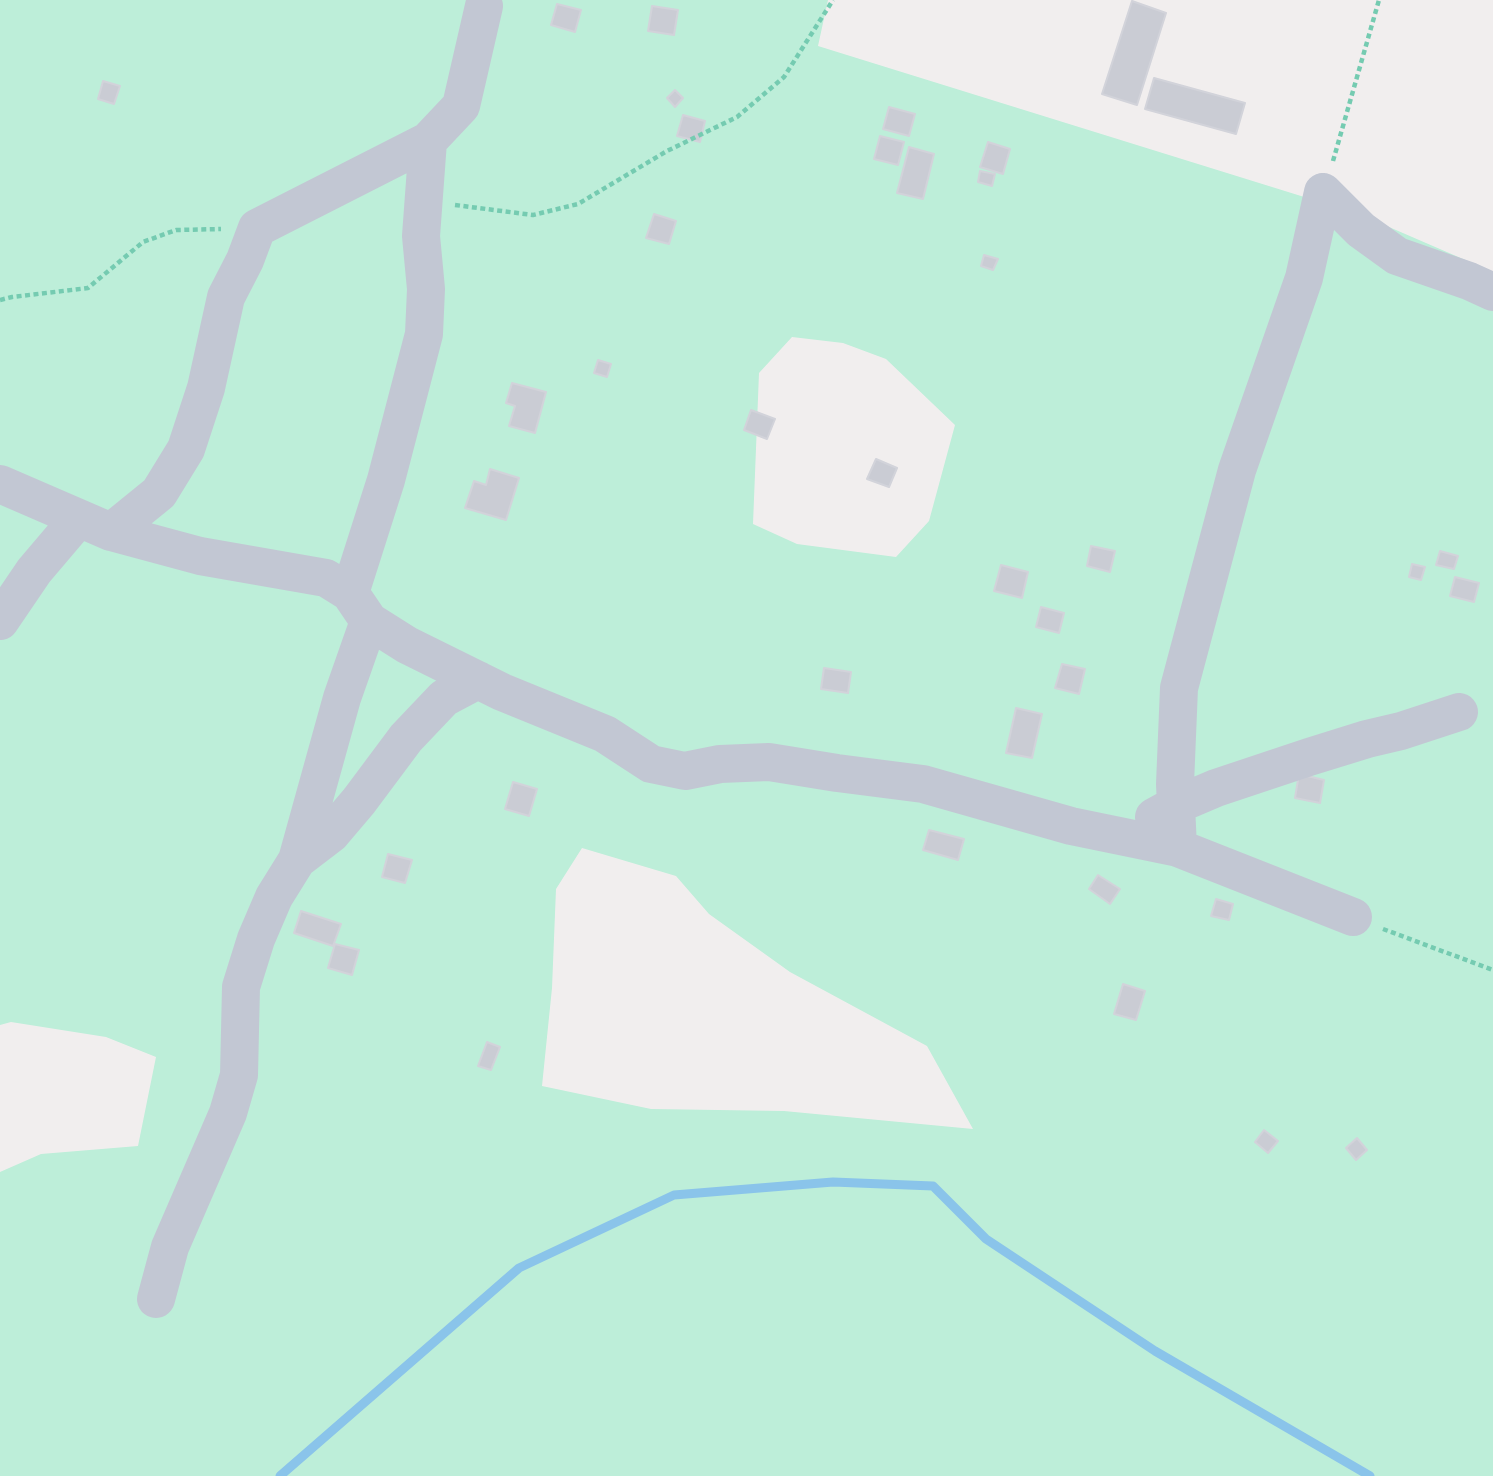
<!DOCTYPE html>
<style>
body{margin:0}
canvas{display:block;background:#f1eeee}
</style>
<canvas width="1493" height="1476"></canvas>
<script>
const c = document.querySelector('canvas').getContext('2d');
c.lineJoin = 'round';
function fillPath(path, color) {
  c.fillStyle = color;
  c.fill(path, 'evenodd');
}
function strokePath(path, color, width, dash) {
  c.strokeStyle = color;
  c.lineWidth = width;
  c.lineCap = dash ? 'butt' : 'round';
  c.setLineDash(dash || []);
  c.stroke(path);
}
const green = new Path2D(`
 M0 0H828L818 46 1359 214 1493 272V1476H0V1172L41 1154 138 1146 156 1057 106 1037 11 1022 0 1025ZM792 337 843 343 886 359 955 425 929 521 896 557 797 544 753 524 759 373ZM582 848 676 876 709 914 790 972 927 1046 973 1129 784 1111 651 1109 542 1086 552 988 556 889Z`);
const stream = new Path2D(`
 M280 1476 519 1268 674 1195 833 1182 933 1186 986 1239 1155 1351 1370 1476`);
const building = new Path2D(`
 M1132 1 1166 13 1137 105 1102 94Z
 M557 4 581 10 575 32 551 25Z
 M652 6 678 10 674 35 648 31Z
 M1154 78 1245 103 1236 134 1145 109Z
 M103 81 120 86 114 104 98 99Z
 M675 90 683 98 675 107 667 98Z
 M889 107 915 114 909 136 883 129Z
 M683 115 705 121 700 142 677 136Z
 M880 136 904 142 898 165 874 159Z
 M988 142 1010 149 1003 174 980 167Z
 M909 147 934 154 923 199 897 193Z
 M980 171 995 174 992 186 978 182Z
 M654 214 676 221 669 244 646 238Z
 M984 255 998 259 993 270 981 266Z
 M598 360 611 364 607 377 594 373Z
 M512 383 546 392 535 433 509 426 515 406 506 403Z
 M751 410 775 419 767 439 744 430Z
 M876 459 897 468 889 487 867 479Z
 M490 469 519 478 506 520 465 508 474 481 486 485Z
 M1091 546 1115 551 1110 572 1087 566Z
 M1440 551 1458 556 1454 569 1436 565Z
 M1412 564 1425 567 1421 580 1409 577Z
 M1001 565 1028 572 1022 598 994 591Z
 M1455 577 1479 583 1474 602 1450 596Z
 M1041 607 1064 613 1059 633 1036 627Z
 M1062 664 1085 669 1079 694 1055 688Z
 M824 668 851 672 848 693 821 689Z
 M1016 708 1042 714 1032 758 1006 753Z
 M1299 774 1324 780 1320 803 1295 798Z
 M513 782 537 789 529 816 505 809Z
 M929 830 964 839 958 860 923 850Z
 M388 854 412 860 405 883 382 877Z
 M1098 875 1120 889 1110 904 1089 889Z
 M1216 899 1233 904 1229 920 1211 916Z
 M301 911 341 924 333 946 294 933Z
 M335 944 359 950 352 975 328 968Z
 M1123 984 1145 991 1136 1020 1114 1014Z
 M487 1042 500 1047 491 1070 478 1066Z
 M1264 1130 1278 1141 1268 1153 1255 1142Z
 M1357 1138 1367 1150 1356 1160 1346 1148Z`);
const path = new Path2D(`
 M1333 161 1379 0
 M455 205 533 215 578 204 667 151 737 117 784 77 833 0
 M0 300 12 297 88 288 143 242 176 230 221 229
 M1383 929 1493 970`);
const minor = new Path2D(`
 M1323 192 1361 230 1397 256 1469 281 1493 292
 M0 484 111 532 200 556 326 578 350 593 369 621 407 645 502 692 605 734 651 764 685 771 720 764 769 762 837 773 923 784 1071 826 1178 848 1353 917
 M111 532 159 493 186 449 206 388 226 297 245 260 257 228 428 141 461 106 484 6
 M350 593 386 480 424 334 426 289 421 236 428 141
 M0 621 34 571 79 518
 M1154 817 1176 805 1216 788 1309 757 1367 739 1401 731 1459 712
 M1178 848 1175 784 1179 688 1237 470 1304 278 1323 192
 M297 860 342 698 369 621
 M156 1299 170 1247 228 1113 239 1075 241 987 256 939 274 897 297 860 331 834 359 801 406 738 444 698 478 680`);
fillPath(green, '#bdeed9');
strokePath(stream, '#8ac4ea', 9);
fillPath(building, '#caccd4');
strokePath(building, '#d2d3da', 2);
strokePath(path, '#75cbb1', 4.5, [5, 3.5]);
strokePath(minor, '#c2c7d3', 38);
</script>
